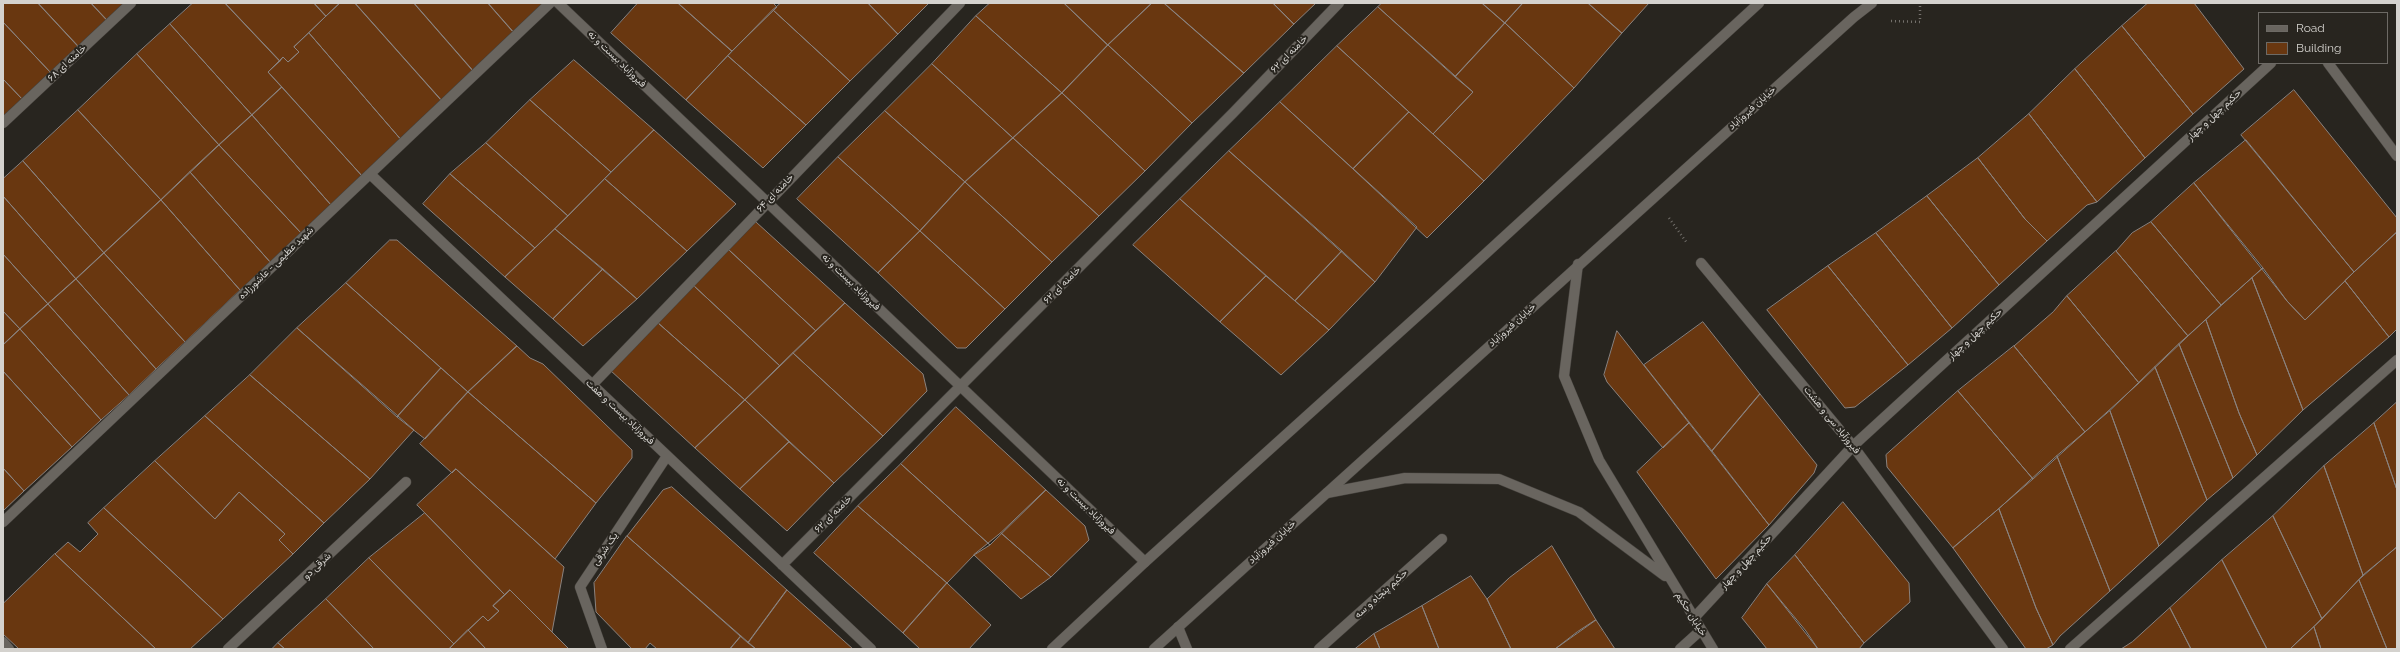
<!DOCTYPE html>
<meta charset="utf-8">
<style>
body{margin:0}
#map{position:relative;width:2400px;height:652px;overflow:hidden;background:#28251f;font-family:Raleway,sans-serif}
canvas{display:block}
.frame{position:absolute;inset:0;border:4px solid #d4d2ce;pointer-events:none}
.legend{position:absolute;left:2258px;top:12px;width:130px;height:52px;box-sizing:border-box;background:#28251f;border:1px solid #6d6a65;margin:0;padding:5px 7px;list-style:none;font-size:12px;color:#d4d2ce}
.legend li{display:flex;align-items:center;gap:8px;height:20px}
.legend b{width:20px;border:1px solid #6d6a65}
</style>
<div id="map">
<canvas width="2400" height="652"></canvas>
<div class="frame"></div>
<ul class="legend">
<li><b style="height:5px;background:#69655f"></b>Road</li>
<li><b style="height:11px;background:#693710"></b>Building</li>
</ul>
</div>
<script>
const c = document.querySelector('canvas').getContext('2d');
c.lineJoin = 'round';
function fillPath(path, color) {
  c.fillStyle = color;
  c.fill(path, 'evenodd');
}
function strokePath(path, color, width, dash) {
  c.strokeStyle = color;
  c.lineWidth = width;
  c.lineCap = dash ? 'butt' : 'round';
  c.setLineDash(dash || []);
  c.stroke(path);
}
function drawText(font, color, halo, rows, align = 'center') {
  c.font = font + ' Raleway,Vazirmatn,sans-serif';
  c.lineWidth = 4;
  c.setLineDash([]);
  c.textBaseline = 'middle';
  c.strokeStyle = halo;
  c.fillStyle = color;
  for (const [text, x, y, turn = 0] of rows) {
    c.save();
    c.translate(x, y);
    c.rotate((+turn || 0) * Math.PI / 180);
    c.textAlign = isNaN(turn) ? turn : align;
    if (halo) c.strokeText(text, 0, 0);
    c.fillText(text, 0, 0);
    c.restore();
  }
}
const building = new Path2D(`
 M3 3H38L79 47 51 73 3 22Z
 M38 3H91L107 20 79 47Z
 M91 3H125L107 20Z
 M193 3H225L280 61 268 72 282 87 252 115 170 24Z
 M225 3H314L326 16 294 47 299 52 288 62 283 57 280 61Z
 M314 3H340L326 16Z
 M340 3H355L444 103 403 142 309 33Z
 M355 3H414L476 74 444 103Z
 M414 3H488L517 36 476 74Z
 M488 3H546L517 36Z
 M638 3H678L732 51 686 100 611 33Z
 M678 3H773L777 7 732 51Z
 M781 3H868L898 34 850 81 773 10Z
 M868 3H929L898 34Z
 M990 3H1064L1108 45 1062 93 976 16Z
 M1064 3H1152L1108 45Z
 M1152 3H1164L1244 73 1192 123 1108 45Z
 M1164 3H1273L1294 24 1244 73Z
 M1273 3H1316L1294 24Z
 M1382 3H1482L1505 23 1455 77 1378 7Z
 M1482 3H1523L1505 23Z
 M1523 3H1588L1622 33 1574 88 1505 23Z
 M1588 3H1649L1622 33Z
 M2148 3H2194L2244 69 2193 114 2122 26Z
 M1378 7 1473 92 1433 134 1337 46Z
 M773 10 850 81 806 125 728 56Z
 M976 16 1062 93 1013 138 932 64Z
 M3 22 51 73 23 100 3 79Z
 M1505 23 1574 88 1484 181 1433 134 1473 92 1455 77Z
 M170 24 252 115 219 145 137 54Z
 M2122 26 2193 114 2145 158 2075 69Z
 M309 33 403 142 363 177 268 72 283 57 288 62 299 52 294 47Z
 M1108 45 1192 123 1145 171 1062 93Z
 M1337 46 1409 112 1353 169 1280 102Z
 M137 54 219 145 161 200 78 110Z
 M728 56 806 125 763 168 686 100Z
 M574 60 654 130 611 172 530 100Z
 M932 64 1013 138 965 182 885 111Z
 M2075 69 2145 158 2097 202 2029 114Z
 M3 79 23 100 3 119Z
 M282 87 363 177 331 205 252 115Z
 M2294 90 2397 218V232L2354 272 2241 135Z
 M1062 93 1145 171 1099 216 1013 138Z
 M530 100 611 172 568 216 486 143Z
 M1280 102 1417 227 1375 282 1229 151Z
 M78 110 161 200 104 253 23 161Z
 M885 111 965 182 920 231 838 157Z
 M1409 112 1484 181 1427 238 1353 169Z
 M2029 114 2097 202 2087 205 2047 241 2025 219 1978 158Z
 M252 115 331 205 301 233 219 145Z
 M654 130 736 204 687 251 605 179Z
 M1013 138 1099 216 1052 262 965 182Z
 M2246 140 2354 272 2305 320 2287 301 2194 183Z
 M486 143 568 216 535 248 450 174Z
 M219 145 301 233 271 263 190 172Z
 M1229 151 1342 251 1295 301 1180 199Z
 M838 157 920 231 878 273 797 199Z
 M1978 158 2025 219 2047 241 1999 285 1927 196Z
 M23 161 104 253 76 279 3 196V179Z
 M190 172 271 263 240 290 161 200Z
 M450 174 535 248 505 277 423 204Z
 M605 179 687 251 637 299 555 229Z
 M965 182 1052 262 1005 309 920 231Z
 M2194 183 2263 268 2221 305 2151 222Z
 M3 196 76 279 48 304 3 254Z
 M1927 196 1999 285 1952 328 1876 233Z
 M1180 199 1266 276 1220 322 1133 245Z
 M161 200 240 290 185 342 104 253Z
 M756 222 845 303 816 331 729 250Z
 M2151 222 2221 305 2188 336 2116 251 2132 233Z
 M555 229 603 269 553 319 505 277Z
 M920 231 1005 309 966 348H957L878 273Z
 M2397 232V329L2389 337 2345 281Z
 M1876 233 1952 328 1908 365 1828 266Z
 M390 240H397L517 346 468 392 346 283Z
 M729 250 816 331 780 366 693 285Z
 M1342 251 1375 282 1329 330 1295 301Z
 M2116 251 2188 336 2139 383 2067 296Z
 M104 253 185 342 156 369 76 279Z
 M3 254 48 304 20 329 3 311Z
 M1828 266 1908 365 1855 407 1845 408 1767 310Z
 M2263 268 2287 301 2305 320 2345 281 2389 337 2303 410 2252 278Z
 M603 269 637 299 583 346 553 319Z
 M1266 276 1329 330 1281 375 1220 322Z
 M2252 278 2303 410 2257 455 2239 413 2206 320Z
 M76 279 156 369 129 395 48 304Z
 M346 283 441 368 397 417 297 328Z
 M693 285 780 366 745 400 657 322Z
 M2067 296 2139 383 2085 432 2014 346 2053 312Z
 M845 303 923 374 927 391 883 436 793 353Z
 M48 304 129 395 101 420 20 329Z
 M3 311 20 329 3 345Z
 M2206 320 2239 413 2257 455 2233 478 2179 344Z
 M657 322 745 400 695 448 610 370Z
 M1703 322 1760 394 1712 451 1644 365Z
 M297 328 414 430 370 479 250 375Z
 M20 329 101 420 72 447 3 371V345Z
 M1617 331 1689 423 1663 448 1607 382 1604 375Z
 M2179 344 2233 478 2207 500 2155 367Z
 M517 346 530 358 543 364 632 450V458L596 503 468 392Z
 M2014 346 2085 432 2033 479 1958 391Z
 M793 353 883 436 834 483 745 400Z
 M2155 367 2207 500 2159 546 2110 411Z
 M441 368 468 392 425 439 397 417Z
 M3 371 72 447 24 491 3 468Z
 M250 375 370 479 324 523 205 416Z
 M1958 391 2033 479 1953 548 1887 467 1886 455Z
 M468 392 596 503 555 559 456 469 452 473 420 444Z
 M1760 394 1817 465 1814 473 1769 525 1712 451Z
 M745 400 789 442 740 489 695 448Z
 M2397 402V490L2374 423Z
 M956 407 1046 490 990 545 901 464Z
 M2110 411 2159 546 2110 591 2057 456Z
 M205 416 324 523 293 554 279 540 285 534 239 492 215 519 155 461Z
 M1689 423 1769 525 1716 579 1637 472Z
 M2374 423 2397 490V547L2363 575 2324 466Z
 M789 442 834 483 787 531 740 489Z
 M2057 456 2110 591 2060 636 2053 645 2036 608 1999 509Z
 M155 461 215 519 239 492 285 534 279 540 293 554 223 619 104 508Z
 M901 464 990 545 974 555 947 583 858 506Z
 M2324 466 2363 575 2322 619 2273 516Z
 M3 468 24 491 3 511Z
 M456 469 564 567 552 632 510 590 505 595 417 505Z
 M672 487 787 590 748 643 627 536 663 490Z
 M1046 490 1085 526 1089 540 1051 577 1001 533Z
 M1843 502 1909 583 1910 602 1864 643 1795 555Z
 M858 506 947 583 903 633 814 553Z
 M104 508 223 619 190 649H156L55 554 68 542 80 552 98 534 88 523Z
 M1999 509 2036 608 2053 645 2046 649H2026L1953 548Z
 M425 513 505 595 493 606 499 611 488 621 483 616 454 644 369 558Z
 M2273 516 2322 619 2290 649H2267L2222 560Z
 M1001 533 1051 577 1021 599 974 555Z
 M627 536 741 636 730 649H657L650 643 645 649H632L596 612 594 583Z
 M1552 546 1596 620 1555 649H1511L1487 599 1509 578Z
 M2397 547V649H2387L2359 580Z
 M55 554 156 649H19L3 634V604Z
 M1795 555 1864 643 1859 649H1818L1767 584Z
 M369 558 454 644 449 649H374L326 599Z
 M2222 560 2255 626 2267 649H2191L2170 608Z
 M1471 576 1487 599 1511 649H1439L1422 606Z
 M2359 580 2387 649H2321L2314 627Z
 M947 583 991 625 969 649H920L903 633Z
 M1767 584 1806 631 1818 649H1767L1742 618Z
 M510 590 569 649H486L468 630 483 616 488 621 499 611 493 606Z
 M787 590 853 649H756L748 643Z
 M326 599 374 649H285L278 643Z
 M1422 606 1439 649H1380L1374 634Z
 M2170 608 2191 649H2121L2132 642Z
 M1596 620 1615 649H1555L1577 632Z
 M2314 627 2321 649H2290L2297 642Z
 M468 630 486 649H449Z
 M1374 634 1380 649H1355Z
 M741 636 756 649H730Z
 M278 643 285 649H272Z`);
const path = new Path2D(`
 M1891 21 1920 22V3
 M1669 218 1687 243`);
const minor = new Path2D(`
 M558 3 1145 562
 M2328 63 2397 156
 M3 123 131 3
 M370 174 871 649
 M1701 263 1853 446 2003 649
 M592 385 960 3
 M3 522 550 3
 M782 565 1233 113 1339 3
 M1693 619 1853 446 2271 63
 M1178 627 1187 649
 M3 642 9 649
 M228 649 406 482
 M602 649 580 587 667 456
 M1319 649 1442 539
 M1680 649 1701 630
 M2070 649 2397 360`);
const tertiary = new Path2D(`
 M1578 264 1564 376 1599 460 1713 649
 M1327 493 1405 478 1499 479 1579 512 1665 576`);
const secondary = new Path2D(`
 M1052 649 1145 562 1433 302 1759 3
 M1154 649 1854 17 1872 3`);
const streetNames = [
 ["خامنه ای ۶۲",1289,54,-46],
 ["فیروزآباد بیست و نه",617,59,44],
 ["خامنه ای ۶۸",67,63,-43],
 ["خیابان فیروزآباد",1752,108,-42],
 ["حکیم چهل و چهار",2214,115,-43],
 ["خامنه ای ۶۴",775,193,-46],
 ["شهید عظیمی - عاشورزاده",276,263,-44],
 ["فیروزآباد بیست و نه",851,282,44],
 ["خامنه ای ۶۲",1062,285,-45],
 ["خیابان فیروزآباد",1512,325,-42],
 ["حکیم چهل و چهار",1975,334,-43],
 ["فیروزآباد بیست و هفت",620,412,43],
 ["فیروزآباد سی و هشت",1832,420,51],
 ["فیروزآباد بیست و نه",1086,506,44],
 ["خامنه ای ۶۲",833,514,-45],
 ["خیابان فیروزآباد",1272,542,-42],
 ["یک شرقی",605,549,-56],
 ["حکیم چهل و چهار",1746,562,-47],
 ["شرقی دو",317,566,-43],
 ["حکیم پنجاه و سه",1381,594,-42],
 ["خیابان حکیم",1691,614,58]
];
fillPath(building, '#693710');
strokePath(building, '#8a827e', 1);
strokePath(minor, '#44413c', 11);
strokePath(tertiary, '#44413c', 11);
strokePath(secondary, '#44413c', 11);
strokePath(path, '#74716c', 2.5, [1, 3]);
strokePath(minor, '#69655f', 10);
strokePath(tertiary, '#69655f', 10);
strokePath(secondary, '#69655f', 10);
drawText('10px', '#d4d2ce', '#28251f', streetNames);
</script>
